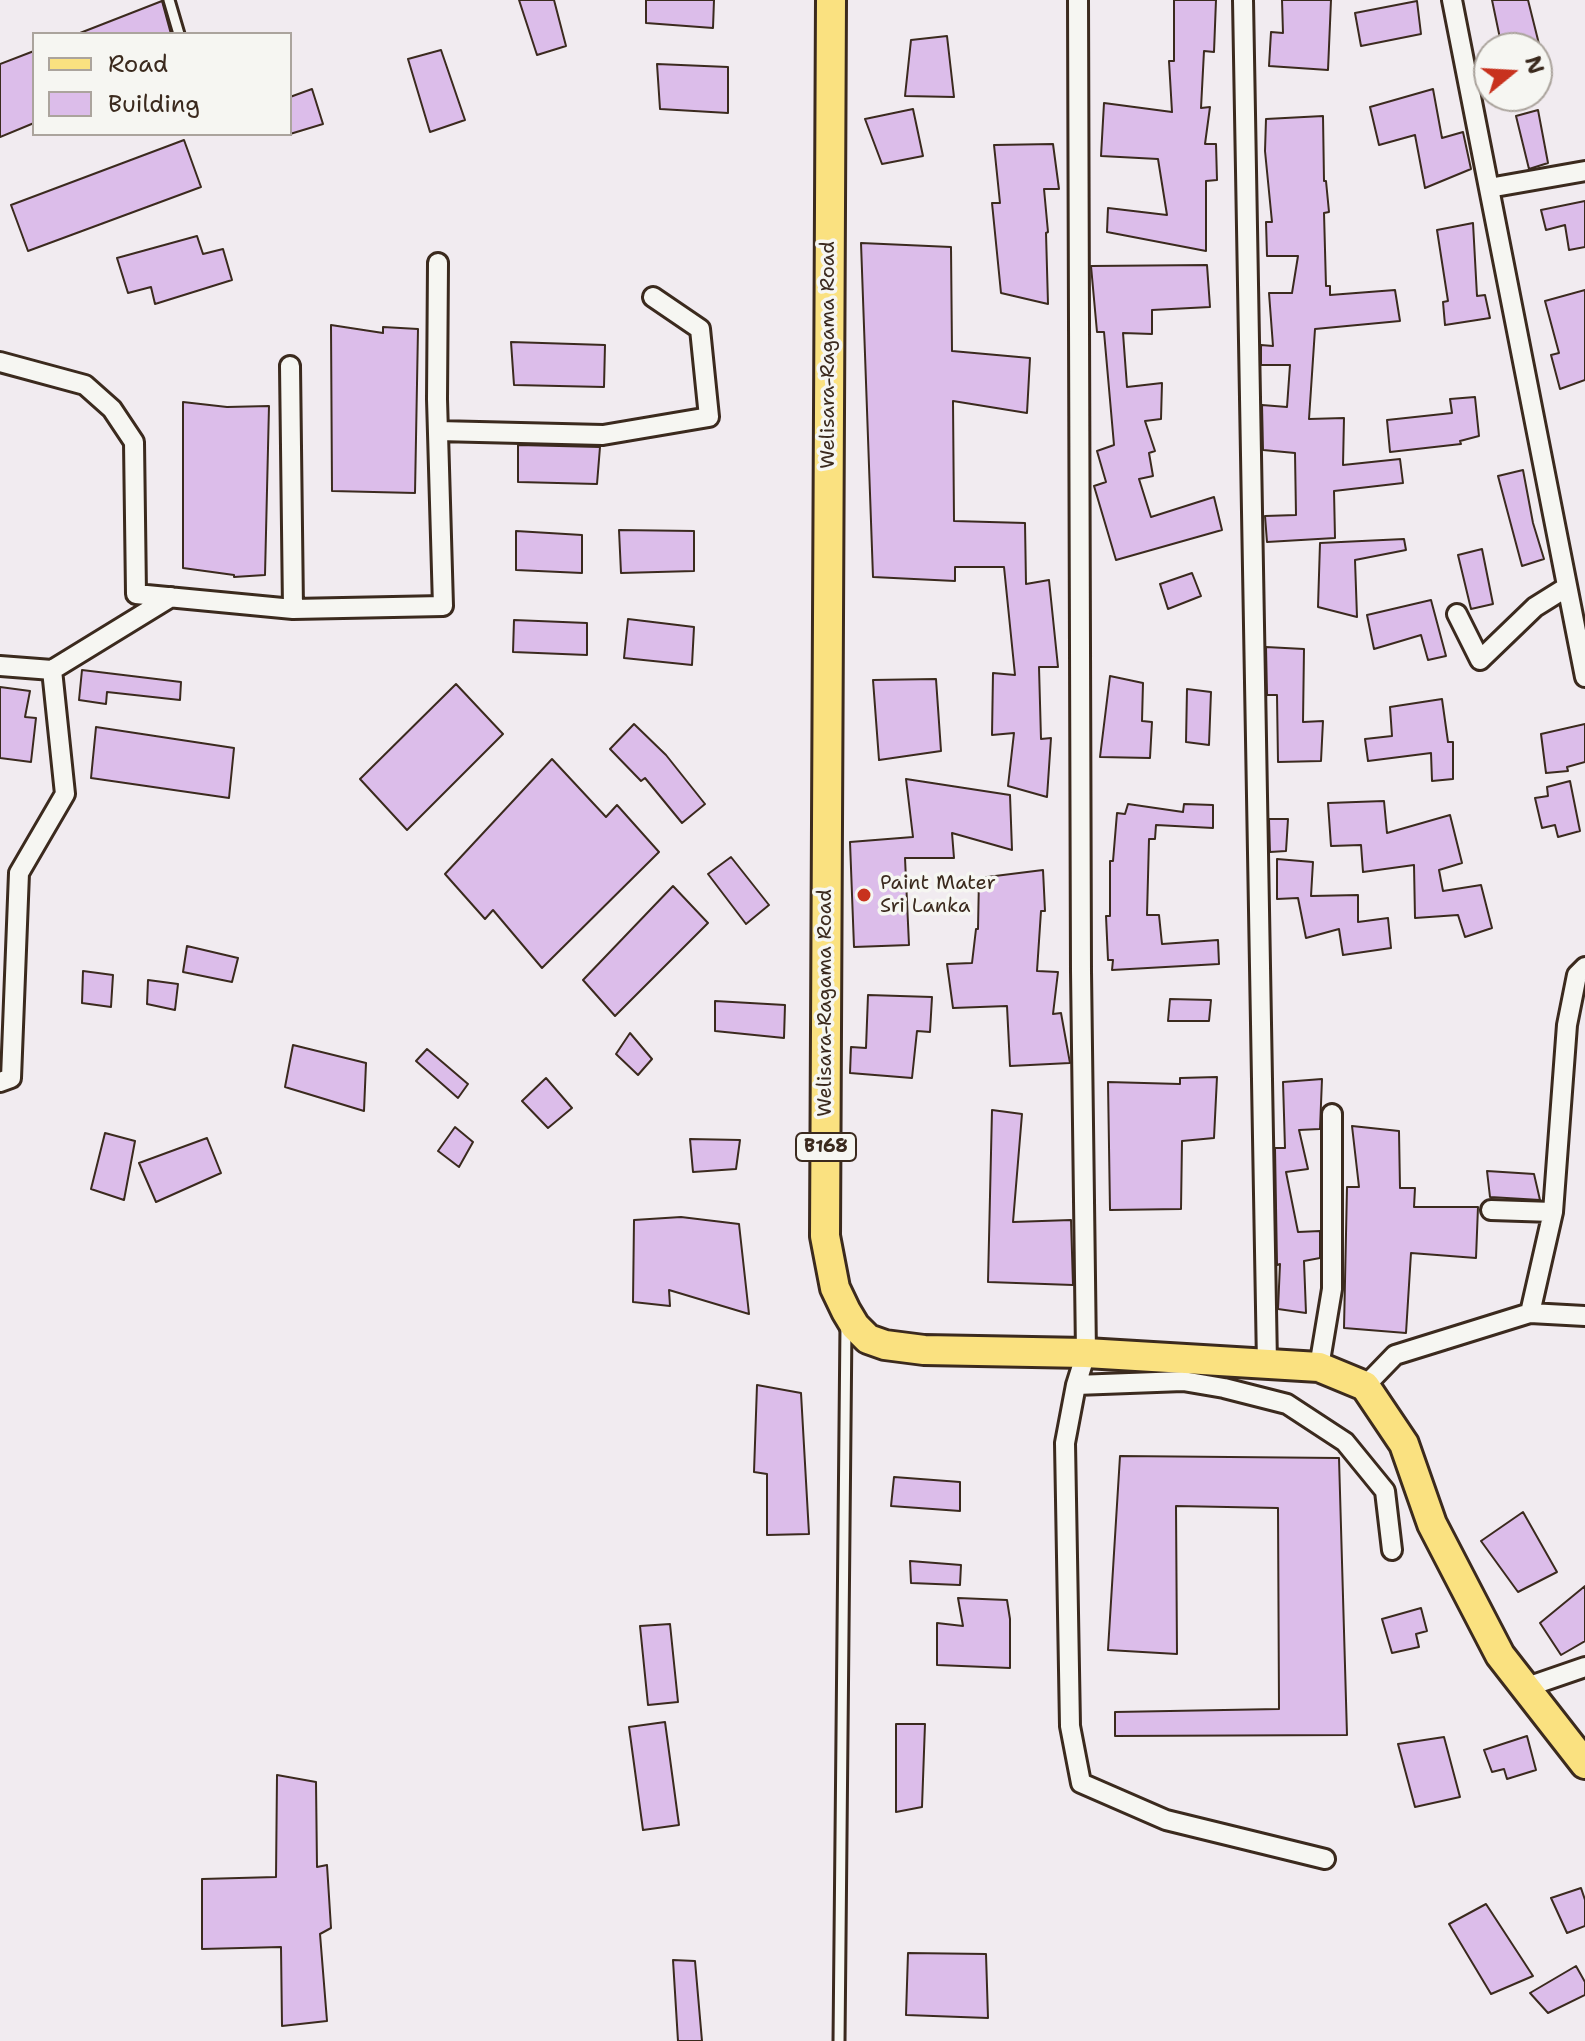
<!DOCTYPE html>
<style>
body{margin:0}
#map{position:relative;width:1585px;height:2041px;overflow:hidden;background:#f1ebf0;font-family:"Shantell Sans",sans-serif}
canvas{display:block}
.legend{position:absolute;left:32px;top:32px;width:260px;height:104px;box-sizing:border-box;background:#f6f6f2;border:2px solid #aba49d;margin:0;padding:10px 14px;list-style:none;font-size:24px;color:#3b2a1e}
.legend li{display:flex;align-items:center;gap:16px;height:40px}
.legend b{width:40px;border:2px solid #aba49d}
.north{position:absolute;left:1473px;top:32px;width:80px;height:80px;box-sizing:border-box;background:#f6f6f2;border:2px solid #aba49d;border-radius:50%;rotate:72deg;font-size:22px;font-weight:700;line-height:32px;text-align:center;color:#3b2a1e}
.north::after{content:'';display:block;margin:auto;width:28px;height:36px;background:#c8321e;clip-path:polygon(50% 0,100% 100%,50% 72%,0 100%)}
</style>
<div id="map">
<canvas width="1585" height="2041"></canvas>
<ul class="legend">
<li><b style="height:10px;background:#fae180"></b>Road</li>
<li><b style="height:22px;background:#dcbdea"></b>Building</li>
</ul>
<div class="north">N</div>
</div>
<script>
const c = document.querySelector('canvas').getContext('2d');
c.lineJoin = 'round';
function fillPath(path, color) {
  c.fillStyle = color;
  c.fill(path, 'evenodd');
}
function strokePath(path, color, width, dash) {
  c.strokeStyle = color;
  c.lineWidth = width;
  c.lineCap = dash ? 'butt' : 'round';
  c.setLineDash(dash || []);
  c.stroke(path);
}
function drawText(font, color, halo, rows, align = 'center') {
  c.font = font + ' "Shantell Sans",sans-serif';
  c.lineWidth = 7;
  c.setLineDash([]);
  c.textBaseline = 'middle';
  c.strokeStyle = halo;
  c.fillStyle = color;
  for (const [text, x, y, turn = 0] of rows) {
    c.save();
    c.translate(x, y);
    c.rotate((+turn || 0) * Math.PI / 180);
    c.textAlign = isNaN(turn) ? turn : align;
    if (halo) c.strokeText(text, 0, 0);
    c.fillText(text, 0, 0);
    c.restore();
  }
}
const building = new Path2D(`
 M519 0H554L566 46 537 55Z
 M646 0H714L713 28 646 23Z
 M1174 0H1216L1214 52 1204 51 1201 108 1210 107 1205 144H1216L1217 180 1206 181V251L1107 232 1108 208 1167 215 1158 159 1101 156 1104 103 1172 112 1169 61H1174Z
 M1282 0H1331L1328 70 1269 66 1271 32 1283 33Z
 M1492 0H1528L1540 48H1502Z
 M162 1 171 34H81L80 33Z
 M1417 1 1421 34 1361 46 1355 13Z
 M947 36 954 97 905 96 911 40Z
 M441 50 465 120 430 132 408 59Z
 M34 51V123L0 137V64Z
 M657 64 728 67V113L660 109Z
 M312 89 323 124 290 134V97Z
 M1433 89 1442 138 1463 132 1471 169 1425 188 1415 135 1379 145 1370 107Z
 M913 109 923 156 882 164 865 119Z
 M1538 110 1548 163 1529 169 1516 116Z
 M1323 116 1324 181H1326L1329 212 1324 213 1326 286H1330V295L1395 290 1400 321 1315 329 1309 419 1344 418 1343 465 1400 459 1403 483 1334 491 1335 538 1267 542 1265 516 1296 515 1295 453 1263 450 1262 405 1287 407 1290 365H1261V345L1273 346 1269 293H1292L1298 256H1267L1266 222H1272L1265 151 1266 119Z
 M184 140 201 187 28 251 11 205Z
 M1053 144 1059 189H1044L1048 232 1046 233 1048 304 1001 293 992 203H1000L994 145Z
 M1585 201V247L1569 250 1565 225 1546 230 1541 210Z
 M1473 223 1477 296 1485 295 1490 318 1445 325 1443 302 1448 301 1437 230Z
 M197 236 203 254 223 249 232 280 155 304 151 287 128 293 117 258Z
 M861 243 951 247 952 351 1030 358 1027 413 953 401 954 521 1025 523 1026 584 1049 580 1058 667H1039L1041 739 1051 738 1047 797 1008 786 1014 733 992 735 993 673 1015 675 1004 567H955V581L873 577Z
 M1207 265 1210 307 1152 310V334L1123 333 1127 387 1162 383 1161 419 1145 421 1155 451 1149 453 1153 476 1139 479 1151 517 1214 497 1222 530 1116 560 1094 486 1106 482 1097 451 1114 445 1104 332H1097L1091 266Z
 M1585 290V380L1560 389 1551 355 1559 353 1545 301Z
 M331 325 383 333V327L418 329 415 493 332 491Z
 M511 342 605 345 604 387 514 385Z
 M1475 397 1479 436 1460 441 1461 444 1390 452 1387 420 1452 413 1450 399Z
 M183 402 227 407 269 406 265 575 234 577V575L183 568Z
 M518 445 600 447 597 484 518 482Z
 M1523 470 1533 523 1544 559 1522 566 1498 476Z
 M619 530 694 531V571L621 573Z
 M516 531 582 535V573L516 570Z
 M1404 539 1406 550 1355 560 1357 617 1318 607 1320 543Z
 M1482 549 1493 604 1471 609 1458 555Z
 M1192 573 1201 596 1168 609 1160 584Z
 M1431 600 1446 656 1428 660 1421 635 1374 649 1367 615Z
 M628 619 694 627 692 665 624 658Z
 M514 620 587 623V655L513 652Z
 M1266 647 1304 649 1303 722 1323 721 1321 761 1278 762 1277 695H1267Z
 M82 670 181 682 180 700 107 692 106 704 79 700Z
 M1110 676 1143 683 1142 721 1152 722 1150 758 1100 757Z
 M936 679 941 751 879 760 873 680Z
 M456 684 503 734 407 830 360 779Z
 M0 687 30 691 25 717 36 718 31 762 0 758Z
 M1187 689 1211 692 1209 745 1186 742Z
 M1442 699 1448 742H1453V779L1432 781 1431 753 1368 761 1365 739 1392 736 1390 707Z
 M634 724 666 755 705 804 682 823 645 778 641 781 610 749Z
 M1585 724V762L1567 767 1568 771 1546 773 1541 734Z
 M96 727 234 748 229 798 91 778Z
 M552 759 606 817 617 805 659 852 542 968 493 910 485 919 445 874Z
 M906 779 1010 795 1012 850 952 833 954 858H905L909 945 854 947 850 842 913 837Z
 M1570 781 1580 831 1558 837 1555 825 1542 828 1535 798 1548 796 1547 787Z
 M1384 801 1387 833 1450 815 1462 863 1439 870 1443 891 1481 885 1492 928 1465 937 1458 915 1415 918 1414 865 1363 872 1361 845 1331 846 1328 803Z
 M1128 804 1183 812 1184 804 1213 805V828L1156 825 1155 839H1149L1147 915H1159L1162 944 1218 940 1219 964 1112 970 1113 960H1108L1106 916H1110V861H1113L1117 813 1125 814Z
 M1269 819H1288L1286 851 1270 852Z
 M731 857 769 905 746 924 708 874Z
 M1277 859 1313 862 1311 896 1358 895V922L1388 918 1391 948 1343 955 1339 929 1306 938 1298 898 1277 899Z
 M1043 870 1045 911H1041L1037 971 1058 972 1053 1014 1061 1013 1070 1063 1010 1066 1007 1006 953 1008 947 964 972 963 976 929H978L979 878Z
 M673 886 708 923 615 1016 583 980Z
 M187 946 238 958 232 982 183 972Z
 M83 971 113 975 111 1007 82 1003Z
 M148 980 178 984 175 1010 147 1004Z
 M868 995 932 997 930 1032 917 1031 912 1078 850 1073 851 1047 866 1048Z
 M1170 999 1211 1000 1209 1021H1168Z
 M715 1001 785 1005 784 1038 715 1031Z
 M630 1033 652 1059 638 1075 616 1054Z
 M293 1045 366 1063 364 1111 285 1087Z
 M427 1049 468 1084 458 1098 416 1061Z
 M1217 1077 1214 1138 1182 1141 1181 1209 1110 1210 1108 1082 1180 1084V1078Z
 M546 1078 572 1108 548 1128 522 1101Z
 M1322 1079 1320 1129 1299 1130 1308 1169 1286 1172 1298 1232 1320 1231V1258L1304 1261 1306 1313 1278 1309 1280 1264 1277 1265 1275 1148H1285L1283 1082Z
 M992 1110 1022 1114 1013 1222 1071 1220 1073 1285 988 1282Z
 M1352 1126 1399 1131 1400 1188H1415L1414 1207H1478L1476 1258 1411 1253 1406 1333 1344 1328 1347 1187H1359Z
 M455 1127 473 1142 459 1167 438 1151Z
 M105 1133 135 1141 124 1200 91 1189Z
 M207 1138 221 1173 156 1202 139 1163Z
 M690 1139 740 1140 736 1169 693 1172Z
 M1487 1171 1534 1174 1540 1200 1490 1197Z
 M681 1217 739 1224 749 1314 669 1290 670 1306 633 1302 634 1220Z
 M757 1385 801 1393 809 1534 767 1535V1474L754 1472Z
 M1120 1456 1339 1458 1347 1735 1115 1736V1712L1279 1709 1278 1508 1176 1506 1177 1654 1108 1650Z
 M894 1477 960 1482V1511L891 1506Z
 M1523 1512 1557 1572 1518 1592 1481 1541Z
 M910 1561 961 1565 960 1585 911 1583Z
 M1585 1586V1641L1561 1655 1540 1623Z
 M958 1598 1007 1600 1010 1619V1668L937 1665V1623L963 1626Z
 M1421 1608 1427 1631 1416 1634 1419 1647 1392 1653 1382 1619Z
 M670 1624 678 1702 648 1705 640 1626Z
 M665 1722 679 1825 643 1830 629 1727Z
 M896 1724H925L922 1807 896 1812Z
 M1527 1736 1536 1770 1507 1779 1504 1769 1492 1772 1484 1750Z
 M1444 1737 1460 1797 1415 1807 1398 1744Z
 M277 1775 316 1782 317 1867 327 1865 331 1928 320 1934 327 2021 282 2026 281 1947 202 1949V1879L276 1877Z
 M1581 1888 1585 1900V1926L1567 1933 1551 1898Z
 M1486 1904 1533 1976 1491 1994 1449 1924Z
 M908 1953 986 1954 988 2018 906 2015Z
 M673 1960 695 1961 702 2041H678Z
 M1576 1966 1585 1982V1995L1548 2013 1530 1993Z`);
const lane = new Path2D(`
 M169 0 179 34
 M839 2041 846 1324`);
const street = new Path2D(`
 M1078 0 1081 971 1086 1353 1076 1385 1065 1443 1070 1726 1081 1783 1166 1820 1325 1859
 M1243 0 1267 1363
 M1452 0 1585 677
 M1489 188 1585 171
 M0 362 85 385 112 409 134 442 136 594 293 609 290 366
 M438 431 603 435 709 417 700 329 653 297
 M293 609 443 606 437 399 438 263
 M1457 614 1480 660 1535 607 1567 587
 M0 666 52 670 171 597
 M0 1082 11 1078 19 873 65 794 52 670
 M1491 1210 1553 1212
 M1530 1313 1553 1212 1567 1025 1577 975 1585 967
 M1319 1367 1332 1289V1114
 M1076 1385 1183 1381 1224 1388 1287 1404 1345 1442 1385 1491 1392 1550
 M1365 1386 1395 1355 1530 1313 1585 1316
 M1524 1688 1585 1667`);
const primary = new Path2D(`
 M831 0 825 1236 835 1288 846 1311 855 1326 868 1339 885 1345 924 1350 1086 1353 1319 1367 1365 1386 1404 1444 1432 1524 1500 1655 1585 1764`);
const markers = [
 [864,895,8,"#c8321e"]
];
const shields = [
 [826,1147,60]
];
const shieldNames = [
 ["B168",826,1147]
];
const streetNames = [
 ["Welisara-Ragama Road",829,355,-90],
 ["Welisara-Ragama Road",826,1003,-90]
];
const poiNames = [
 ["Paint Mater",880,884],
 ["Sri Lanka",880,907]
];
fillPath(building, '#dcbdea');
strokePath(building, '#3b2a1e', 2);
strokePath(lane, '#3b2a1e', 15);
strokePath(street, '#3b2a1e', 24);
strokePath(primary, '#3b2a1e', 34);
strokePath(lane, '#f6f6f2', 9);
strokePath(street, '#f6f6f2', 18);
strokePath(primary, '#fae180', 28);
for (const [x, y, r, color] of markers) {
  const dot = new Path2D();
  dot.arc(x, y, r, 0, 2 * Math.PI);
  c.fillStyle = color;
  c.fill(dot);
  strokePath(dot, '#f6f6f2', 3);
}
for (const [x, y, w] of shields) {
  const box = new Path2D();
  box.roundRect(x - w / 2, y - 14, w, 28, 6);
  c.fillStyle = '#f6f6f2';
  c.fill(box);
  strokePath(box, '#3b2a1e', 2);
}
drawText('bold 18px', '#3b2a1e', null, shieldNames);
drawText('20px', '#3b2a1e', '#f6f6f2', streetNames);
drawText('20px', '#3b2a1e', '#f6f6f2', poiNames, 'left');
</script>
